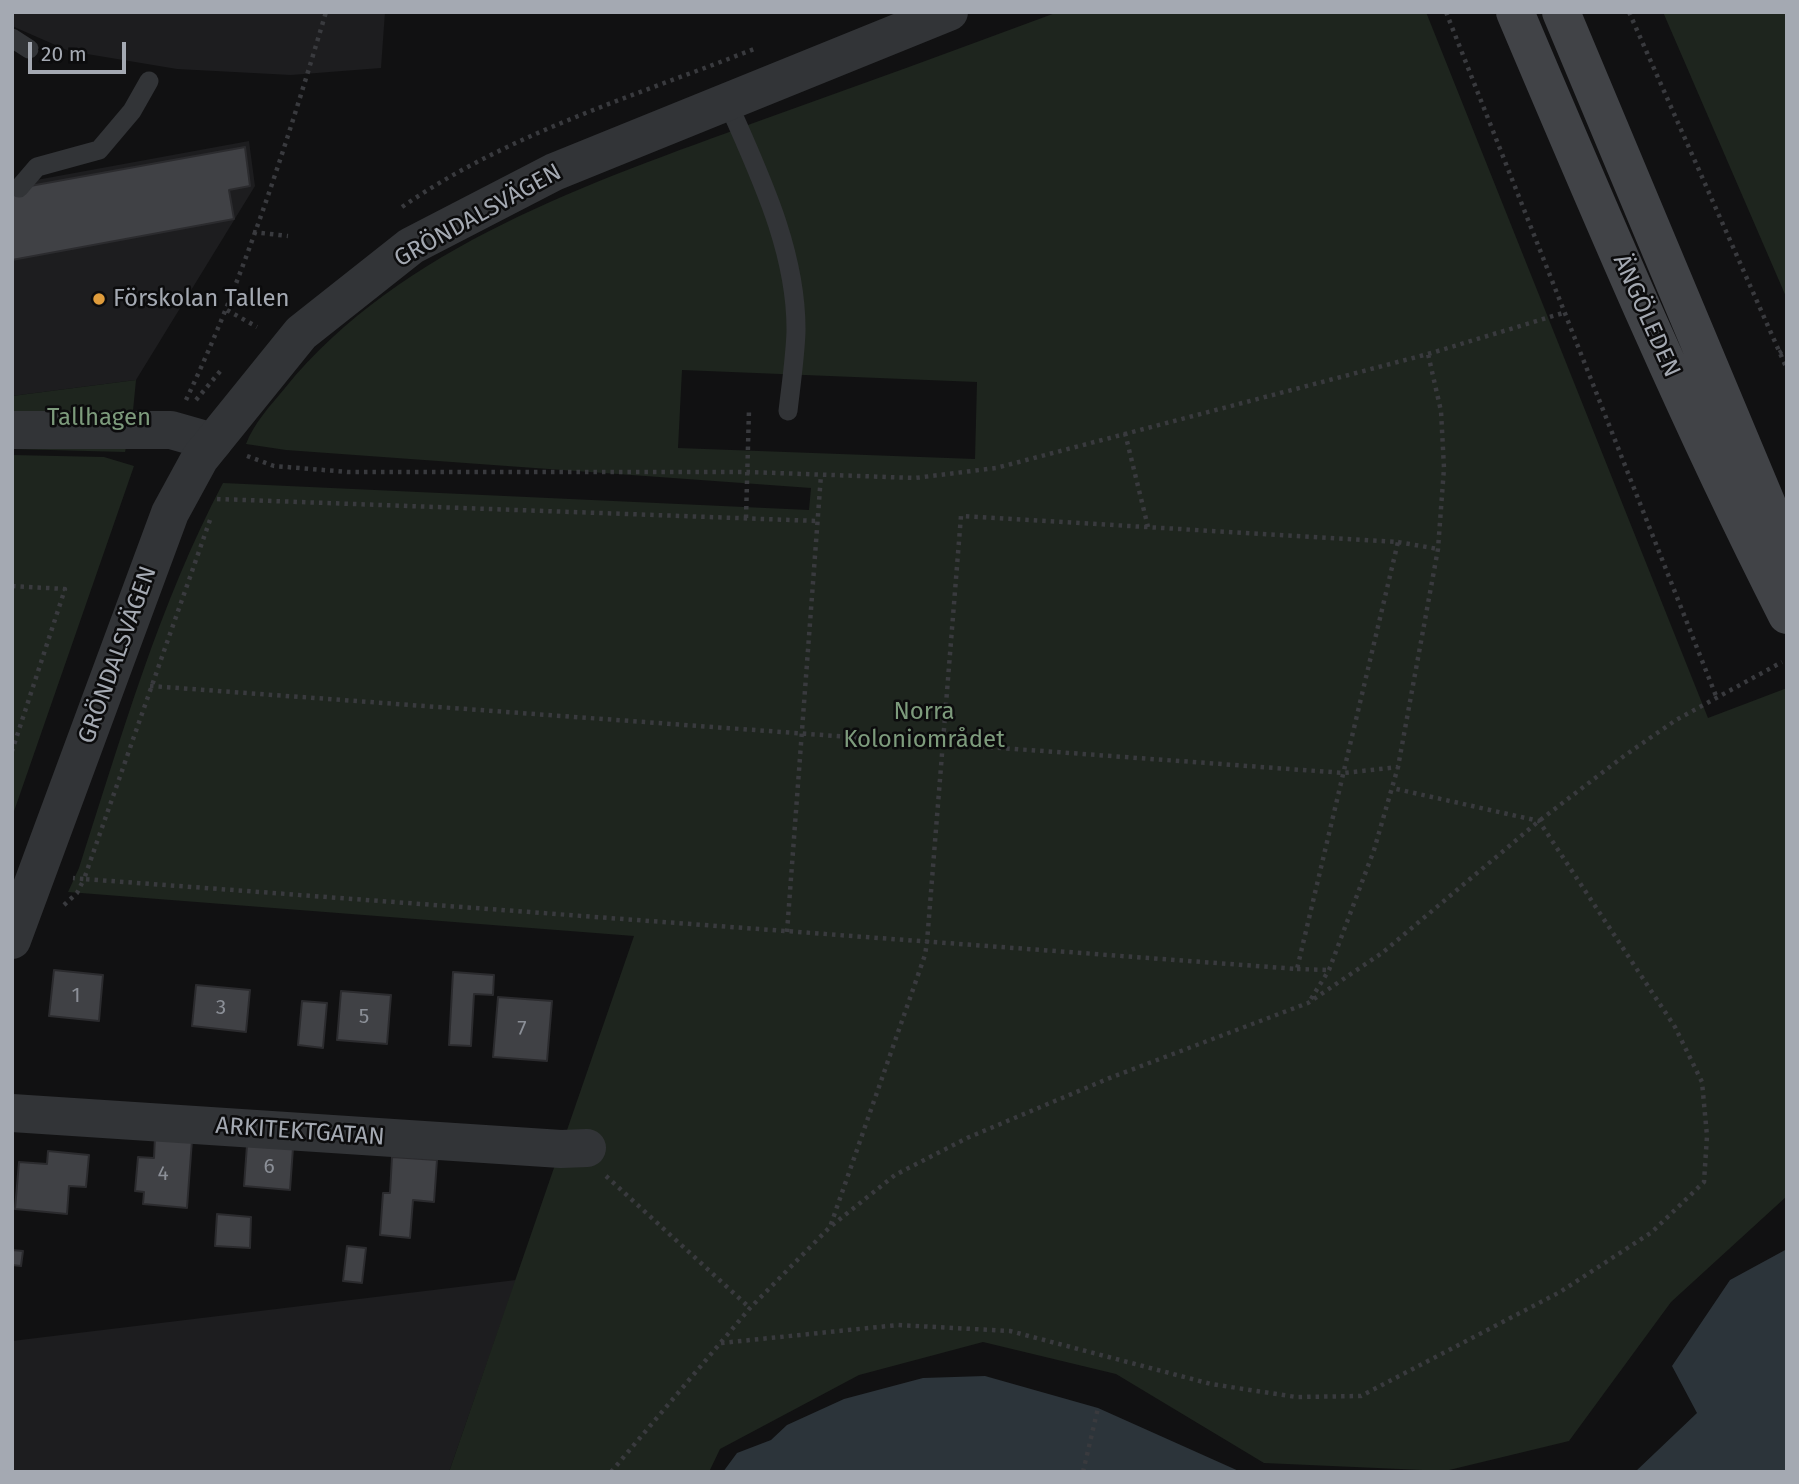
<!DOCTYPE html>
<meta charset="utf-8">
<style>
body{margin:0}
#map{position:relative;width:1799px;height:1484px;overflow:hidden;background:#111112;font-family:"Fira Sans",sans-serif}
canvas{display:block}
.frame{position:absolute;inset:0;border:14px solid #a4a9b2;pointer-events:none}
.scale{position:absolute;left:28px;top:42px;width:98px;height:32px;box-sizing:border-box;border:4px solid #a4a9b2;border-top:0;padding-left:9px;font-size:21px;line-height:24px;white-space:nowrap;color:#a4a9b2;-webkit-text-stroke:5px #0c0c0d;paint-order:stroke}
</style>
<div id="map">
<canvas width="1799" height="1484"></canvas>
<div class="frame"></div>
<div class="scale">20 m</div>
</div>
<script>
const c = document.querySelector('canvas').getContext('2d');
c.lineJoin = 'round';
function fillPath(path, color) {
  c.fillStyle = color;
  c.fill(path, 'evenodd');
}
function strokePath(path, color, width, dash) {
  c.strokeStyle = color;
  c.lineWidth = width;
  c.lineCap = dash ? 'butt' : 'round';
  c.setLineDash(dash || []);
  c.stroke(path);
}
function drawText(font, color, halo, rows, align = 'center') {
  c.font = font + ' "Fira Sans",sans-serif';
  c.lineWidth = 5;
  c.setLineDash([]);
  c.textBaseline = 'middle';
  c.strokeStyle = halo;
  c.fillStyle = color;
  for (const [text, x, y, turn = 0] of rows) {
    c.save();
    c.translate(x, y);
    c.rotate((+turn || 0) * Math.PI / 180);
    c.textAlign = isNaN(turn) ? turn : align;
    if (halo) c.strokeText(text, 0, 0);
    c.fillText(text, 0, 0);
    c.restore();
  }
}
const built = new Path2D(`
 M12 12H385L381 68 291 75 177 69 69 51 12 26Z
 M249 141 255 186 136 380 12 396V180L20 183Z
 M516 1280 449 1472H12V1341Z`);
const green = new Path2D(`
 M1058 12H1426L1708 718 1787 688V1196L1671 1302 1569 1441 1445 1471 1264 1463 1116 1374 983 1342 859 1375 720 1449 709 1472H449L634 936 68 892 79 868C121 738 159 604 223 483L809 510 811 488 286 450 246 444C254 423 270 406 285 388 402 245 591 183 759 121 859 85 959 49 1058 12ZM682 370 977 382 975 459 678 448Z
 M1663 12H1787V299Z
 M136 380 132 421 125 452 12 449V396Z
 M12 455 104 457 134 466 12 817Z`);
const water = new Path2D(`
 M1787 1249V1472H1635L1697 1413 1672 1366 1730 1280Z
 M985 1376 1098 1408 1241 1472H723L737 1453 771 1440 787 1425 844 1399 923 1378Z`);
const building = new Path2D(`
 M245 147 250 186 229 190 234 219 12 260V186L19 188Z
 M54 970 103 975 99 1021 49 1016Z
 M453 972 494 975 493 995 474 994 471 1046 449 1045Z
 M196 985 250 990 246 1032 192 1026Z
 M341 991 391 995 387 1044 337 1040Z
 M498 997 552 1001 547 1061 493 1057Z
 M302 1001 327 1003 323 1048 298 1045Z
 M155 1137 192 1140 187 1208 143 1204 144 1192 135 1191 138 1157 154 1158Z
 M247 1145 293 1148 290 1190 244 1186Z
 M48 1151 89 1155 86 1187 69 1186 67 1214 15 1209 19 1162 47 1164Z
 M392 1157 437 1160 434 1202 413 1200 410 1238 380 1235 383 1193H390Z
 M217 1214 251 1217 250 1248 215 1246Z
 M347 1246 366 1248 362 1283 343 1281Z
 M12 1250 23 1251 21 1266 12 1265Z`);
const path = new Path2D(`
 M1446 12 1716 696
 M1629 12 1787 369
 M402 207C507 134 635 96 754 49
 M253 232 288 236
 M227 310 257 327
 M1779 353 1787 348
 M186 400C245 276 287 143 326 12
 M196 400 222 369
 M1125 433 1148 527
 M247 456 274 466 348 472H748L915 478 996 468 1428 354 1563 313
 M217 499 818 521
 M746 518 749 410
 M210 520 84 879 1297 969 1398 542 961 516 927 942 925 955 830 1227
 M1398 542 1438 549
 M12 586 65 589 12 751
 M150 686 1344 773 1398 767
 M64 905 77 893 84 879 73 878
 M787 932 821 475
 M1297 969 1329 970
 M1311 999 1329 970 1374 850 1398 767 1438 549 1444 468 1441 411 1428 354
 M606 1176 750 1308
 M721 1343 898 1325 1010 1331 1211 1384 1296 1397 1361 1396 1560 1292 1652 1232 1704 1182 1707 1136 1702 1082 1675 1027 1539 821 1392 788
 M611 1472 750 1308 830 1227 895 1175 967 1138 1112 1077 1308 1003 1382 953 1539 821 1624 756 1676 720 1782 662
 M1083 1472 1098 1408`);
const service = new Path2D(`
 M12 38 29 49
 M728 103C759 174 797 251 796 332 795 358 791 385 788 411
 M19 188 37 167 99 150 132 111 149 81`);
const minor = new Path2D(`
 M12 430H171L213 442
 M12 1113 561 1149 587 1148`);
const tertiary = new Path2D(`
 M12 940 170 513 200 458 301 333 411 246 554 172 949 12`);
const secondary = new Path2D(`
 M1515 12C1601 215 1687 419 1787 615
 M1561 12 1787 552`);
const markers = [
 [99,299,7,"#df9c3c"]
];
const numberNames = [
 ["1",76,996],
 ["3",221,1008],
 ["5",364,1017],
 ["7",522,1029],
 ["6",269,1167],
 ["4",163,1174]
];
const streetNames = [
 ["GRÖNDALSVÄGEN",478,216,-29],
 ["ÄNGÖLEDEN",1646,316,66],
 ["GRÖNDALSVÄGEN",118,655,-70],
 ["ARKITEKTGATAN",300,1132,4]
];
const poiNames = [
 ["Förskolan Tallen",113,299]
];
const parkNames = [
 ["Tallhagen",99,418],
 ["Norra",924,712],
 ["Koloniområdet",924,740]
];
fillPath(built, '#1d1d1f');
fillPath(green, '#1e251e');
fillPath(water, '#2c343a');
fillPath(building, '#404145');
strokePath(building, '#2b2b2e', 2);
strokePath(path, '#393a3e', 4.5, [3.5, 5]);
strokePath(service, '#323437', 19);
strokePath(minor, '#323437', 38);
strokePath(tertiary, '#323437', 38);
strokePath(secondary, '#414347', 38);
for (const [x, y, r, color] of markers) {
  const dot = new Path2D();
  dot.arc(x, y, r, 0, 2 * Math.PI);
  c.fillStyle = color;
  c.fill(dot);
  strokePath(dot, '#0c0c0d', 2.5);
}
drawText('21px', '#8b8f97', null, numberNames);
drawText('24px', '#a4a9b2', '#0c0c0d', streetNames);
drawText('24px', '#a4a9b2', '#0c0c0d', poiNames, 'left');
drawText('24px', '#7d9b7c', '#0c0c0d', parkNames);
</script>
